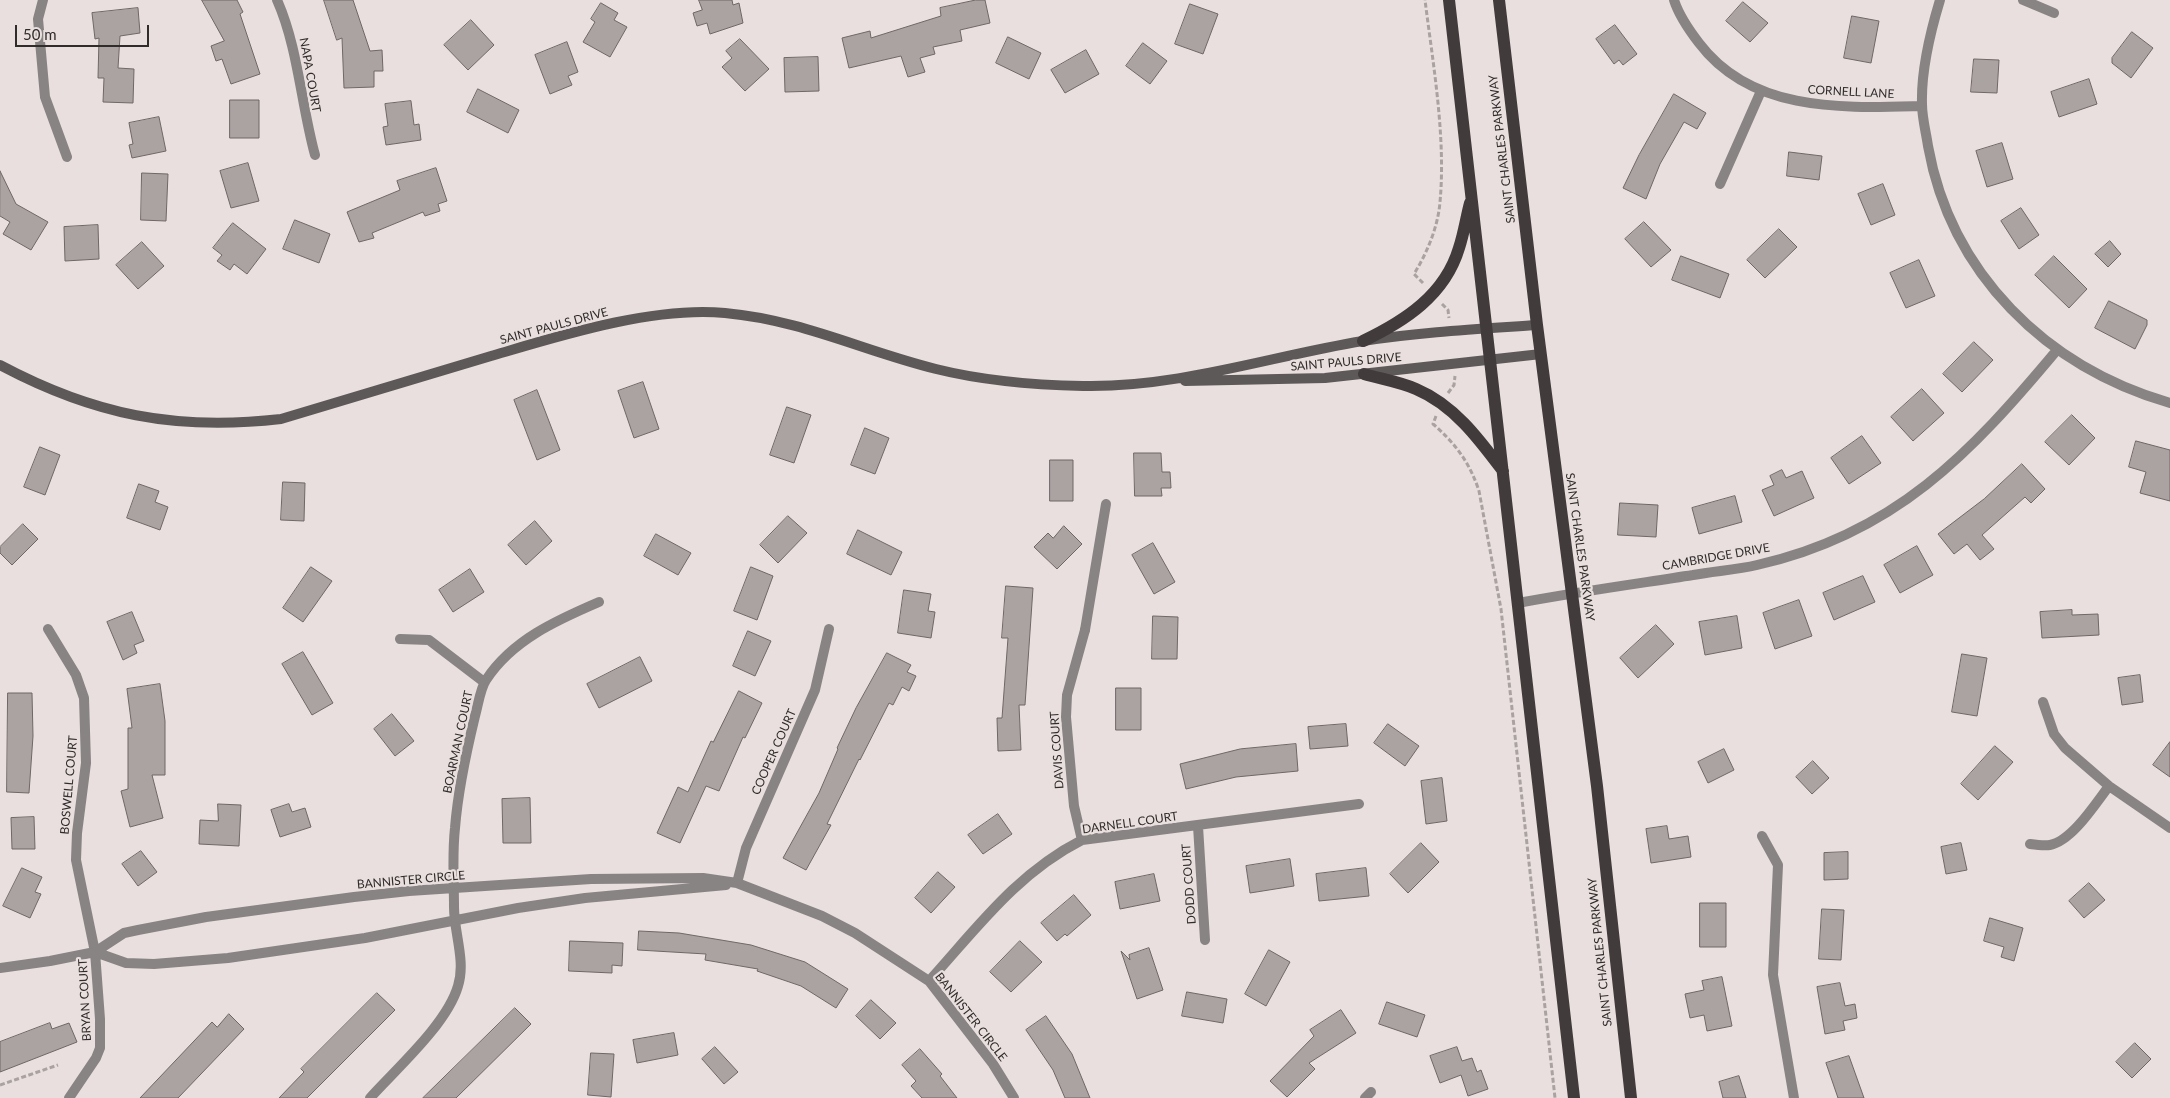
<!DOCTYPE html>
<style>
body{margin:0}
#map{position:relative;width:2170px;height:1098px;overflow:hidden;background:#e8dfde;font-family:Lato,sans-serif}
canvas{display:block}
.scale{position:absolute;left:15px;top:25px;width:134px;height:22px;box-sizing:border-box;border:2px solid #302c2c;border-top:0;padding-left:6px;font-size:15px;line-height:18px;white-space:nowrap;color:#302c2c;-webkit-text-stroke:4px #e8dfde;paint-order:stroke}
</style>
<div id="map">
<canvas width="2170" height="1098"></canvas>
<div class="scale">50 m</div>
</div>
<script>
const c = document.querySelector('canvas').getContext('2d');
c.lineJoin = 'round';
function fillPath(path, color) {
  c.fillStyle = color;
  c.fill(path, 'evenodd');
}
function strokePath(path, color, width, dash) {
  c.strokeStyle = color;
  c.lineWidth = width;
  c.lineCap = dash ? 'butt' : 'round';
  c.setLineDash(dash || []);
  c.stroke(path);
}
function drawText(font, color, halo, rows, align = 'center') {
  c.font = font + ' Lato,sans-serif';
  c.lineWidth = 4.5;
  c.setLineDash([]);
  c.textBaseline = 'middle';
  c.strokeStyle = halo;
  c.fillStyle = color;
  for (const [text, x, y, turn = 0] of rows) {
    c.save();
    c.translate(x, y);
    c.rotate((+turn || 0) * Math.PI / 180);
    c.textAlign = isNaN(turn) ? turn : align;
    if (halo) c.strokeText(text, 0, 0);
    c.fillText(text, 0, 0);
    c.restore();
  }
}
const building = new Path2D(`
 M202 0H237L243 12 240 14 260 74 231 84 222 59 216 61 211 46 224 41Z
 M324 0H353L370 51 382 50 383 71H374V87L344 88 342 38 337 40Z
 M699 0H732L733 5 739 3 743 23 710 34 707 23 697 26 693 13 702 10Z
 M976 0H985L990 23 960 30 962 41 933 47 935 54 920 58 925 72 908 77 901 56 849 68 842 38 870 31 871 38 941 16 940 8Z
 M1743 2 1768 23 1750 42 1726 21Z
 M601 3 618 13 614 20 627 27 610 57 583 42 595 22 591 19Z
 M1190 4 1218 14 1203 54 1175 44Z
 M138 8 140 33 120 36 118 68 134 69 133 103 103 102 104 78H98L99 38 95 39 92 13Z
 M1852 16 1879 21 1871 63 1844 58Z
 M471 20 494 45 468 70 444 45Z
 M1615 25 1637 54 1623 65 1619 60 1614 64 1596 39Z
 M2132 32 2153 48 2131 78 2112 63V58Z
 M1008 37 1041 53 1029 79 996 63Z
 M740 39 769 69 745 91 722 67 732 58 726 51Z
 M567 42 578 72 568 76 572 85 550 94 535 55Z
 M1143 43 1167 61 1150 84 1126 66Z
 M1086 50 1099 74 1065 93 1051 70Z
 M818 57 819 91 785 92 784 58Z
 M1974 59 1999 60 1997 93 1971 92Z
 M2089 79 2097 104 2059 117 2051 92Z
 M478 89 519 110 508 133 467 112Z
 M1674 94 1706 113 1697 129 1684 122 1660 164 1646 199 1623 188 1639 155Z
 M230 100H259V138H230Z
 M411 101 414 125 419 124 421 140 386 145 383 127 388 126 385 104Z
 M159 117 166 151 132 158 129 145 133 144 129 123Z
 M2002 143 2013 179 1987 187 1976 151Z
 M1789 152 1822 156 1819 180 1787 176Z
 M248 163 259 201 231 208 220 171Z
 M436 168 447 201 438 204 440 211 425 216 423 212 372 233 374 238 359 242 347 212 400 190 397 181Z
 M0 171 16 204 48 222 31 250 3 234 10 222 0 216Z
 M142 173 168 174 166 221 141 220Z
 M1883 184 1895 215 1871 225 1858 194Z
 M2021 208 2039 235 2019 249 2001 221Z
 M295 220 330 234 319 263 283 249Z
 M1644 222 1671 250 1651 267 1625 239Z
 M233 223 266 249 247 274 234 264 230 270 217 261 222 255 213 248Z
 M98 225 99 259 65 261 64 227Z
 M1779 229 1797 247 1765 278 1747 260Z
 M2110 241 2121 254 2108 267 2095 254Z
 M142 242 164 266 138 289 116 265Z
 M1681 256 1729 274 1720 298 1672 280Z
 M2054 256 2087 289 2069 308 2035 275Z
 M1919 260 1935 296 1906 308 1890 273Z
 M2109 301 2147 320V325L2135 349 2095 328Z
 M1974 342 1993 360 1962 392 1943 374Z
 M643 382 659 429 634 438 618 391Z
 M1922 389 1944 413 1913 441 1891 417Z
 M537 390 560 450 537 460 514 400Z
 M787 407 811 415 794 463 770 455Z
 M2072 415 2095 438 2069 465 2045 442Z
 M865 428 889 438 875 474 851 465Z
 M1862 436 1881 463 1849 484 1831 458Z
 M2136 441 2170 450V501L2140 493 2146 472 2129 467Z
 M40 447 60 455 45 495 24 487Z
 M1134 453H1161L1162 472H1170L1171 488H1161L1162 496H1135Z
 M1050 460H1073V501H1050Z
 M2022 464 2045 489 2031 503 2025 497 1982 535 1994 549 1980 560 1967 544 1954 554 1938 534 1984 499Z
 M1782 470 1786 478 1802 471 1814 498 1774 516 1762 490 1774 485 1770 476Z
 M283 482 305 483 304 521 281 520Z
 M139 484 159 491 155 502 168 507 160 530 127 518Z
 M1735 496 1742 522 1699 534 1692 508Z
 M1620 503 1658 505 1656 537 1618 535Z
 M788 516 807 533 778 563 760 545Z
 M535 521 552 541 526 565 508 545Z
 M23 524 38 539 12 565 0 553V547Z
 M1064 526 1082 544 1057 569 1034 547 1048 533 1053 538Z
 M858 530 902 552 891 575 847 554Z
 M656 534 691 553 678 575 644 556Z
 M1153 543 1175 582 1154 594 1132 555Z
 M1917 546 1933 575 1900 593 1884 565Z
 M311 567 332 581 303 622 283 608Z
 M751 567 773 576 757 620 734 611Z
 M470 569 484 592 453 612 439 590Z
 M1863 576 1875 602 1834 620 1823 593Z
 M1006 586 1033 588 1025 705H1019L1021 750 998 751 997 718H1002L1008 638H1002Z
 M904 590 931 594 928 611 935 612 931 638 898 633Z
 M1799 600 1812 636 1775 649 1763 613Z
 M2072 610V615L2098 614 2099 635 2042 638 2040 612Z
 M132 612 144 641 134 645 137 653 123 660 107 622Z
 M1153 616 1178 617 1177 659H1152Z
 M1737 616 1742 648 1705 655 1699 622Z
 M1656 625 1674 644 1638 678 1620 658Z
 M748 631 771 641 755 676 733 666Z
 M303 652 333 703 312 715 282 664Z
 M887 653 911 665 907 672 916 676 909 691 902 687 893 705 889 703 860 760 859 759 827 824 831 825 806 870 783 858 819 793 838 749 837 748 856 708Z
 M1962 654 1987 658 1977 716 1952 712Z
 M640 657 652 681 599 708 587 684Z
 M2140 675 2143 702 2122 705 2118 678Z
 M160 684 165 721V775H152L163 818 130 827 121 791 128 789V728H132L127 689Z
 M1116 688H1141V730H1116Z
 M739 691 762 703 745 738 743 737 719 791 706 786 680 843 657 833 678 787 688 792 711 741 713 742Z
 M8 693H32L33 736 29 793 7 792Z
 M392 714 414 741 395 756 374 729Z
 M1346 724 1348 746 1310 749 1308 727Z
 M1388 724 1419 746 1405 766 1374 743Z
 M2170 742V777L2153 765Z
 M1296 744 1298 771 1236 777 1186 789 1180 764 1240 749Z
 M1995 746 2013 762 1978 800 1961 784Z
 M1724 749 1734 770 1708 783 1698 762Z
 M1813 761 1829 778 1812 794 1796 777Z
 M1442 778 1447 821 1426 824 1421 781Z
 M530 798 531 843H503L502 799Z
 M218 804 241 805 239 846 199 844 200 820 218 821Z
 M289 804 292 812 305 808 311 827 280 837 271 810Z
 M998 814 1012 834 983 854 968 835Z
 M34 817 35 849H12L11 818Z
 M1667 826 1669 839 1688 836 1691 857 1651 863 1646 829Z
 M1421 843 1439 862 1408 893 1390 874Z
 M1961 843 1967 870 1946 874 1941 847Z
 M141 851 157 872 138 886 122 864Z
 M1848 852V879L1824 880V853Z
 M1290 859 1294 886 1250 893 1246 866Z
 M22 868 42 877 35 892 41 894 30 918 3 906Z
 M1366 868 1369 896 1319 901 1316 874Z
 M938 872 955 887 931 913 915 898Z
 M1154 874 1160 901 1120 909 1115 882Z
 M2089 883 2105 900 2084 918 2069 901Z
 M1074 895 1091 915 1067 936 1065 934 1057 941 1041 923Z
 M1700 903H1726V947H1700Z
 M1822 909 1844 910 1841 960 1819 959Z
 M1990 918 2023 928 2014 961 2001 957 2004 947 1984 941Z
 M639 931 679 933 751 945 805 962 848 989 836 1008 801 986 757 971 758 969 705 960 706 954 638 950Z
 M570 941 623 943 622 966 612 965V973L569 971Z
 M1020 941 1042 962 1011 992 990 972Z
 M1149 948 1163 990 1137 999 1121 951 1130 960 1129 955Z
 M1269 950 1290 962 1266 1006 1245 994Z
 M1722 977 1732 1026 1707 1031 1704 1015 1690 1018 1685 994 1704 990 1702 981Z
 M1840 983 1845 1006 1855 1004 1857 1018 1843 1021 1845 1030 1825 1034 1817 987Z
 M1187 992 1227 999 1223 1023 1182 1016Z
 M377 993 395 1010 307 1098H279L304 1072 301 1069Z
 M871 1000 896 1023 880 1039 856 1016Z
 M1387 1002 1425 1015 1417 1037 1379 1024Z
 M515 1008 531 1024 456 1098H423Z
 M1341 1010 1356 1033 1309 1063 1315 1069 1287 1097 1270 1081 1314 1036 1310 1030Z
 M229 1014 244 1029 178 1098H140L212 1022 217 1027Z
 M1046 1016 1072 1054 1090 1098H1065L1053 1070 1026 1030Z
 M50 1023 52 1029 69 1023 77 1042 0 1072V1042Z
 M674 1033 678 1055 637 1063 633 1040Z
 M2135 1043 2151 1059 2132 1078 2116 1062Z
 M715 1047 738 1072 724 1084 702 1059Z
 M1457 1047 1462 1061 1472 1058 1477 1072 1481 1070 1488 1089 1468 1096 1461 1075 1440 1083 1430 1056Z
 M920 1049 942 1074 940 1076 957 1098H922L911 1086 916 1081 902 1065Z
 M591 1053 614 1054 611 1097 588 1095Z
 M1849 1056 1864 1098H1838L1826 1063Z
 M1739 1076 1746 1098H1723L1719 1082Z`);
const path = new Path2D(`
 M1423 283 1414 274C1427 253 1438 227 1440 202 1446 137 1433 64 1425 0
 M1442 304 1448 310 1449 318
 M1448 393 1454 385 1455 376
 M1436 416 1433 424C1455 443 1470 463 1479 491L1501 609 1555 1098
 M0 1085 58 1065`);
const lane = new Path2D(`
 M1085 630 1106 504`);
const street = new Path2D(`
 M43 0 38 19 45 97 67 157
 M277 0C298 47 301 104 315 155
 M1674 0C1679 16 1689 30 1699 43 1752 113 1843 108 1921 106
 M1940 0C1930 33 1921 70 1922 104 1922 118 1926 132 1928 146 1951 274 2046 367 2170 403
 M2023 0 2054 13
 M1720 184 1761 91
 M1518 603C1576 592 1635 584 1693 575 1714 571 1736 570 1757 565 1895 534 1970 454 2057 350
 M48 629 76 675 84 698 86 763 77 833 76 860 95 952 100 1019V1048L96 1058 69 1098
 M400 639 429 640 484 682
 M2043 702 2054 734 2065 748 2109 786 2170 828
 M1198 826 1205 940
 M1762 836 1778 865 1773 975 1794 1098
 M1082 840 1074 806 1066 717 1067 695 1085 630
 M2030 844C2037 845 2044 846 2050 845 2072 841 2096 803 2109 786
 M737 883 746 848 815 690 829 629
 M95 952 126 963 154 964 228 958 365 938 518 908 585 898 726 885
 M0 968 50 961 95 952 124 933 138 930 206 917 354 897 409 891 591 879 703 878 737 883 822 916 855 933 929 981 993 1064 1014 1098
 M929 981C977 928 1017 873 1082 840L1359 804
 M370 1098C397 1068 447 1024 458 986 466 961 454 933 454 907 454 881 452 855 455 828 458 790 466 753 475 716 478 706 480 689 486 680 512 640 557 620 599 602
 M1365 1098 1371 1092`);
const secondary = new Path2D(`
 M0 365C94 415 175 431 281 419 351 398 421 377 491 356 559 336 653 306 725 313 802 320 863 351 936 369 984 381 1035 385 1083 386 1178 388 1271 356 1363 341 1420 332 1479 329 1537 325
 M1185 381 1325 378 1541 354`);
const primary = new Path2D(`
 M1449 0 1574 1098
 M1499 0 1537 325 1597 786 1631 1098
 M1363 341C1405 321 1445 295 1459 248 1464 233 1466 218 1470 203
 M1364 374C1381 379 1400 382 1416 389 1454 405 1479 439 1503 471`);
const streetNames = [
 ["NAPA COURT",310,75,80],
 ["CORNELL LANE",1851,92,3],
 ["SAINT CHARLES PARKWAY",1502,149,-97],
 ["SAINT PAULS DRIVE",554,326,-15],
 ["SAINT PAULS DRIVE",1346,362,-5],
 ["SAINT CHARLES PARKWAY",1580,547,82],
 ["CAMBRIDGE DRIVE",1716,557,-10],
 ["BOARMAN COURT",458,742,-78],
 ["DAVIS COURT",1057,750,-94],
 ["COOPER COURT",774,752,-66],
 ["BOSWELL COURT",69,785,-85],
 ["DARNELL COURT",1130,823,-8],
 ["BANNISTER CIRCLE",411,880,-5],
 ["DODD COURT",1189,884,-94],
 ["SAINT CHARLES PARKWAY",1600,952,-96],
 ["BRYAN COURT",85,1000,-93],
 ["BANNISTER CIRCLE",971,1017,52]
];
fillPath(building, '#aba2a2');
strokePath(building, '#6f6767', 1);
strokePath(path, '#a9a2a1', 3, [5, 2.5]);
strokePath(lane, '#888484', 10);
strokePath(street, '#888484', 10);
strokePath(secondary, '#5e5959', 10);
strokePath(primary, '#413b3b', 12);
drawText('12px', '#302c2c', '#e8dfde', streetNames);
</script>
